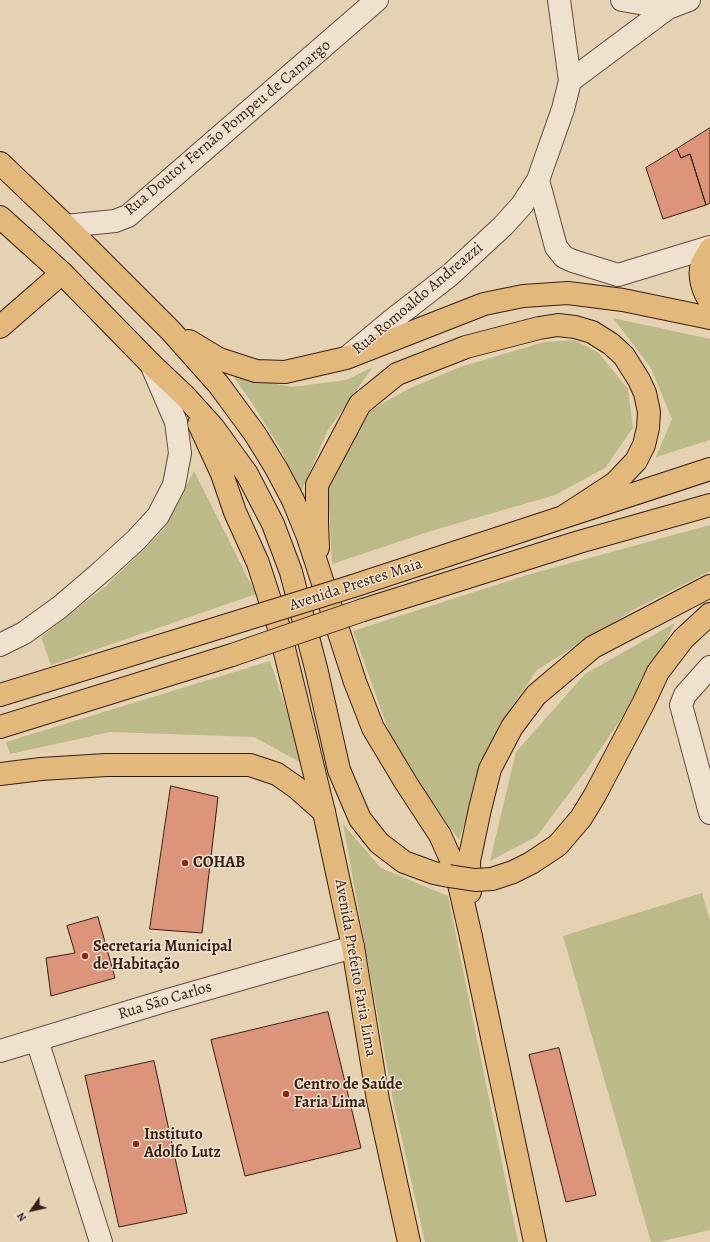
<!DOCTYPE html>
<meta charset="utf-8">
<style>
body{margin:0}
#map{position:relative;width:710px;height:1242px;overflow:hidden;background:#e5d2b3;font-family:Alegreya,serif}
canvas{display:block}
.north{position:absolute;left:12px;top:1190px;width:40px;height:40px;-webkit-text-stroke:3px #eee2ce;paint-order:stroke;rotate:236deg;font-size:11px;font-weight:700;line-height:16px;text-align:center;color:#361e14}
.north::after{content:'';display:block;margin:auto;width:14px;height:18px;background:#361e14;clip-path:polygon(50% 0,100% 100%,50% 72%,0 100%)}
</style>
<div id="map">
<canvas width="710" height="1242"></canvas>
<div class="north">N</div>
</div>
<script>
const c = document.querySelector('canvas').getContext('2d');
c.lineJoin = 'round';
function fillPath(path, color) {
  c.fillStyle = color;
  c.fill(path, 'evenodd');
}
function strokePath(path, color, width, dash) {
  c.strokeStyle = color;
  c.lineWidth = width;
  c.lineCap = dash ? 'butt' : 'round';
  c.setLineDash(dash || []);
  c.stroke(path);
}
function drawText(font, color, halo, rows, align = 'center') {
  c.font = font + ' Alegreya,serif';
  c.lineWidth = 3;
  c.setLineDash([]);
  c.textBaseline = 'middle';
  c.strokeStyle = halo;
  c.fillStyle = color;
  for (const [text, x, y, turn = 0] of rows) {
    c.save();
    c.translate(x, y);
    c.rotate((+turn || 0) * Math.PI / 180);
    c.textAlign = isNaN(turn) ? turn : align;
    if (halo) c.strokeText(text, 0, 0);
    c.fillText(text, 0, 0);
    c.restore();
  }
}
const green = new Path2D(`
 M613 318 710 339V440L656 457 672 419 651 368Z
 M574 340 598 352 628 389 633 428 605 468 555 495 431 531 332 564 328 485 371 410 406 390 460 367 544 342Z
 M373 367 328 430 301 492 280 448 252 403 233 376 292 387 346 380Z
 M194 471 256 594 51 665 41 637 105 587 164 529Z
 M710 525V571L635 609 537 670 499 725 459 840 414 775 389 732 353 631 527 575Z
 M675 623 639 692 585 772 537 836 490 861 516 752 585 674Z
 M270 661 305 765 254 737 110 732 10 754 6 742Z
 M343 824 381 868 448 896 518 1242H425L393 1100Z
 M702 893 710 921V1230L659 1242H651L563 936Z`);
const building = new Path2D(`
 M710 128V203L706 205 690 154 681 158 677 149Z
 M677 149 681 158 690 154 706 205 663 219 646 168Z
 M171 786 218 797 202 933 150 929Z
 M98 917 115 978 51 996 46 958 75 953 67 926Z
 M328 1012 361 1148 245 1176 211 1040Z
 M559 1048 596 1195 566 1202 529 1055Z
 M154 1061 187 1213 119 1227 85 1076Z`);
const minor = new Path2D(`
 M622 0 668 8
 M570 81 668 8 689 0
 M538 180 556 247 564 257 573 261 618 275 710 247
 M66 226 115 221 128 216 377 0
 M350 355 391 321 450 275 503 226 522 205 538 180 563 109 570 81 559 0
 M0 645 24 633 60 607 102 571 136 540 158 516 174 485 180 453 176 422 151 364
 M710 667 685 695 681 705 710 813
 M37 1040 101 1242
 M0 1051 168 1000 353 947`);
const major = new Path2D(`
 M0 327 62 273
 M324 812 353 947 378 1100 409 1242
 M471 937 535 1242`);
const highway = new Path2D(`
 M0 163 66 226 171 331 219 385 255 434 276 468 293 500 308 537 355 682 373 728 406 783 440 835 456 871 471 937
 M0 217 62 273 151 364 185 396 213 427 247 474 273 524 291 572 316 668 339 770 360 819 379 843 404 862 434 873 449 876
 M710 249C708 254 704 259 702 264 698 275 703 292 710 301
 M189 341 219 359 256 371 285 372 346 358 484 304 523 296 568 293 623 300 710 318
 M199 424 222 474 235 512 258 563 279 628 324 812
 M318 548 317 523V485L360 404 397 374 466 347 539 328 558 325 575 327 592 332 611 344 624 356 639 380 645 393 649 412 648 428 644 445 636 461 615 483 563 517
 M353 586 710 469
 M363 610 579 542 710 505
 M0 695 221 627
 M0 727 232 655
 M0 774 41 769 106 765H250L277 774 297 788 324 812
 M492 879 513 872 531 863 558 845 581 818 595 795 644 702 658 672 683 639 710 614
 M470 892 469 861 480 809 490 769 512 727 536 695 593 647 710 586`);
const highwayBridge = new Path2D(`
 M221 627 353 586
 M232 655 363 610
 M449 876 475 880 492 879`);
const markers = [
 [185,863,4,"#8f2418"],
 [85,956,4,"#8f2418"],
 [286,1094,4,"#8f2418"],
 [136,1144,4,"#8f2418"]
];
const streetNames = [
 ["Rua Doutor Fernão Pompeu de Camargo",228,128,-40],
 ["Rua Romoaldo Andreazzi",418,299,-40],
 ["Avenida Prestes Maia",356,585,-18],
 ["Avenida Prefeito Faria Lima",355,968,80],
 ["Rua São Carlos",165,1001,-17]
];
const poiNames = [
 ["COHAB",193,863],
 ["Secretaria Municipal",93,947],
 ["de Habitação",93,965],
 ["Centro de Saúde",294,1085],
 ["Faria Lima",294,1103],
 ["Instituto",144,1135],
 ["Adolfo Lutz",144,1153]
];
fillPath(green, '#bcba88');
fillPath(building, '#dc957b');
strokePath(building, '#361e14', 1);
strokePath(minor, '#624b3c', 24);
strokePath(major, '#361e14', 24);
strokePath(highway, '#361e14', 24);
strokePath(minor, '#eee2ce', 22);
strokePath(major, '#e2b97a', 22);
strokePath(highway, '#e2b97a', 22);
strokePath(highwayBridge, '#361e14', 24, []);
strokePath(highwayBridge, '#e2b97a', 22);
for (const [x, y, r, color] of markers) {
  const dot = new Path2D();
  dot.arc(x, y, r, 0, 2 * Math.PI);
  c.fillStyle = color;
  c.fill(dot);
  strokePath(dot, '#eee2ce', 1.5);
}
drawText('16px', '#361e14', '#eee2ce', streetNames);
drawText('bold 16px', '#361e14', '#eee2ce', poiNames, 'left');
</script>
